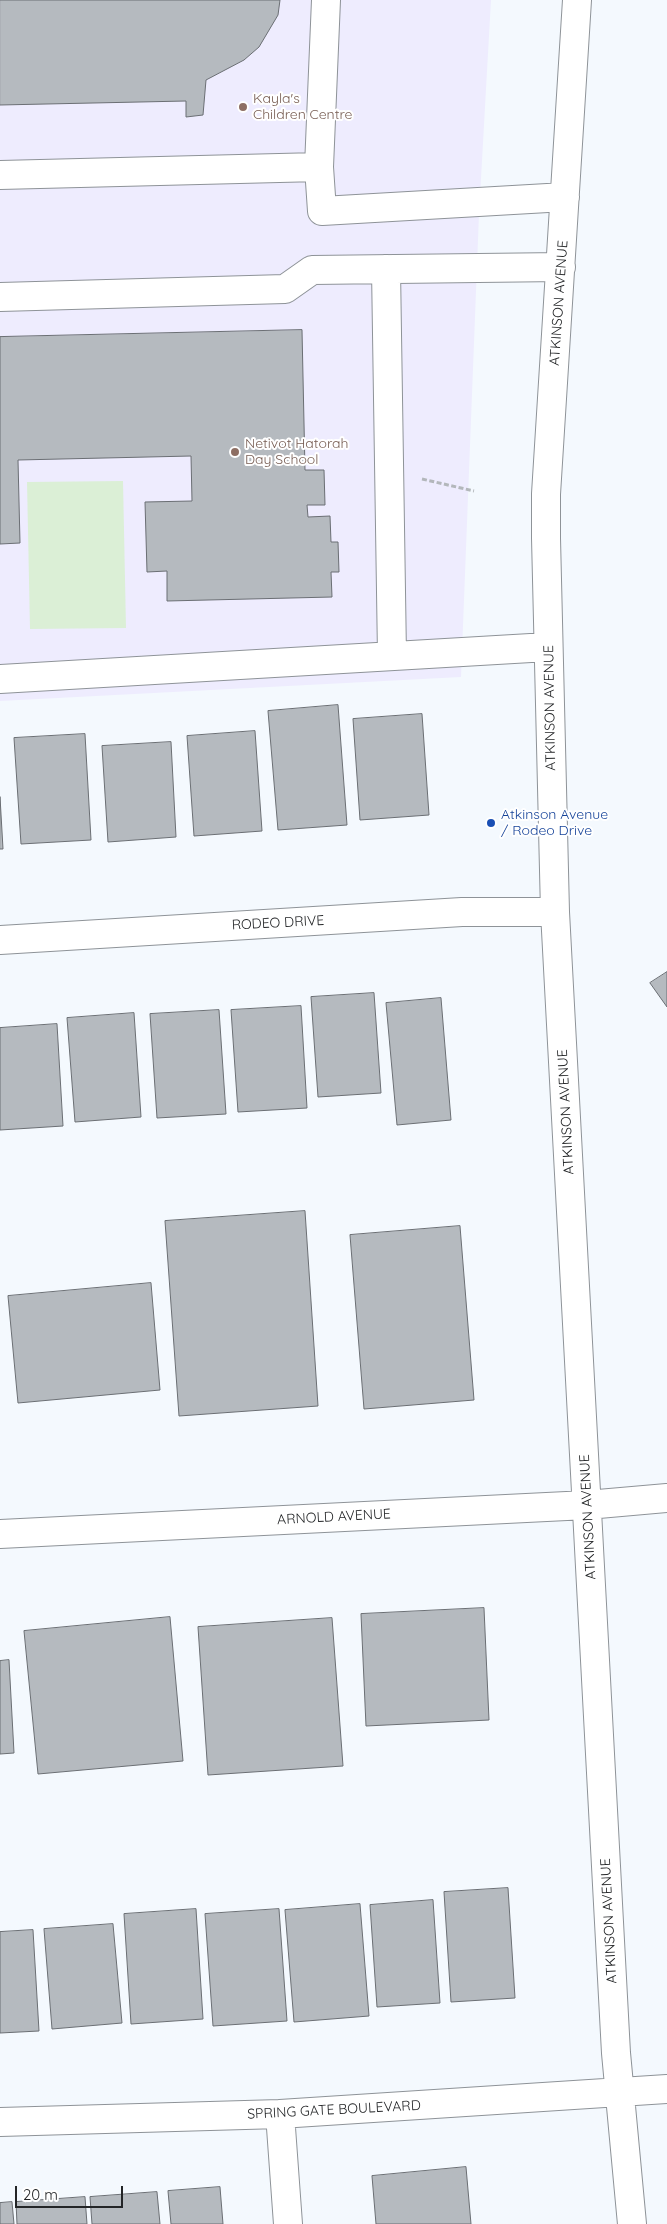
<!DOCTYPE html>
<style>
body{margin:0}
#map{position:relative;width:667px;height:2224px;overflow:hidden;background:#f4f9fe;font-family:Quicksand,sans-serif}
canvas{display:block}
.scale{position:absolute;left:15px;top:2186px;width:108px;height:22px;box-sizing:border-box;border:2px solid #232527;border-top:0;padding-left:6px;font-size:15px;line-height:18px;white-space:nowrap;color:#232527;-webkit-text-stroke:4px #fff;paint-order:stroke}
</style>
<div id="map">
<canvas width="667" height="2224"></canvas>
<div class="scale">20 m</div>
</div>
<script>
const c = document.querySelector('canvas').getContext('2d');
c.lineJoin = 'round';
function fillPath(path, color) {
  c.fillStyle = color;
  c.fill(path, 'evenodd');
}
function strokePath(path, color, width, dash) {
  c.strokeStyle = color;
  c.lineWidth = width;
  c.lineCap = dash ? 'butt' : 'round';
  c.setLineDash(dash || []);
  c.stroke(path);
}
function drawText(font, color, halo, rows, align = 'center') {
  c.font = font + ' Quicksand,sans-serif';
  c.lineWidth = 4;
  c.setLineDash([]);
  c.textBaseline = 'middle';
  c.strokeStyle = halo;
  c.fillStyle = color;
  for (const [text, x, y, turn = 0] of rows) {
    c.save();
    c.translate(x, y);
    c.rotate((+turn || 0) * Math.PI / 180);
    c.textAlign = isNaN(turn) ? turn : align;
    if (halo) c.strokeText(text, 0, 0);
    c.fillText(text, 0, 0);
    c.restore();
  }
}
const education = new Path2D(`
 M0 0H491L479 214 461 677 0 701Z`);
const green = new Path2D(`
 M123 481 126 628 30 629 27 482Z`);
const building = new Path2D(`
 M0 0H280L278 15 259 47 244 60 206 80 203 115 186 117V101L0 105Z
 M302 330 305 470H324L325 505H307L308 517 330 516 331 542H338L339 572H331L332 597 167 601V571L147 572 145 502 192 501 191 456 18 460 20 543 0 544V337Z
 M338 705 347 825 278 830 268 711Z
 M422 714 429 815 360 820 353 719Z
 M255 731 262 831 194 836 187 736Z
 M85 734 91 840 21 844 14 738Z
 M171 742 176 837 108 842 102 746Z
 M0 797 3 849H0Z
 M667 972V1007L650 983Z
 M374 993 381 1093 318 1097 311 997Z
 M441 998 451 1120 397 1125 386 1003Z
 M301 1006 307 1108 238 1112 231 1010Z
 M219 1010 226 1114 157 1118 150 1014Z
 M134 1013 141 1117 75 1122 67 1018Z
 M57 1024 63 1126 0 1130V1028Z
 M305 1211 318 1406 179 1416 165 1221Z
 M460 1226 474 1400 364 1409 350 1235Z
 M151 1283 160 1390 18 1403 8 1296Z
 M484 1608 489 1720 366 1726 361 1614Z
 M170 1617 183 1761 38 1774 24 1631Z
 M332 1618 343 1766 208 1775 198 1627Z
 M9 1660 14 1753 0 1754V1661Z
 M508 1888 515 1998 451 2002 444 1892Z
 M433 1900 440 2003 377 2007 370 1905Z
 M360 1904 369 2016 294 2022 285 1910Z
 M196 1909 203 2019 131 2024 124 1914Z
 M279 1909 287 2021 213 2026 205 1914Z
 M113 1924 122 2023 52 2029 44 1929Z
 M33 1930 39 2031 0 2033V1932Z
 M466 2167 471 2224H376L372 2176Z
 M220 2187 223 2224H171L168 2191Z
 M157 2192 160 2224H92L90 2197Z
 M85 2197 87 2224H17L16 2202Z
 M12 2202 14 2224H0V2203Z`);
const path = new Path2D(`
 M422 479 474 491`);
const minor = new Path2D(`
 M326 0 319 167 322 211 565 197
 M577 0 546 494V538L555 912 616 2053 632 2224
 M0 175 319 167
 M386 269 392 656
 M0 297 285 289 312 270 561 267
 M0 679 548 647
 M0 940 462 912H555
 M0 1534 587 1505 667 1498
 M280 2114 288 2224
 M0 2122 280 2114 667 2089`);
const markers = [
 [243,107,5,"#8d6e63"],
 [235,452,5,"#8d6e63"],
 [491,823,5,"#1a4fb4"]
];
const educationNames = [
 ["Kayla's",253,99],
 ["Children Centre",253,115],
 ["Netivot Hatorah",245,444],
 ["Day School",245,460]
];
const streetNames = [
 ["ATKINSON AVENUE",559,303,-86],
 ["ATKINSON AVENUE",550,708,-91],
 ["RODEO DRIVE",278,923,-3],
 ["ATKINSON AVENUE",566,1112,-93],
 ["ARNOLD AVENUE",334,1517,-3],
 ["ATKINSON AVENUE",588,1517,-93],
 ["ATKINSON AVENUE",609,1921,-93],
 ["SPRING GATE BOULEVARD",334,2110,-3]
];
const transitNames = [
 ["Atkinson Avenue",501,815],
 ["/ Rodeo Drive",501,831]
];
fillPath(education, '#eeecfe');
fillPath(green, '#dbefd6');
fillPath(building, '#b5babf');
strokePath(building, '#6b6f74', 1);
strokePath(minor, '#8e9398', 30);
strokePath(path, '#b3b7bb', 3, [5, 2.5]);
strokePath(minor, '#fff', 28);
for (const [x, y, r, color] of markers) {
  const dot = new Path2D();
  dot.arc(x, y, r, 0, 2 * Math.PI);
  c.fillStyle = color;
  c.fill(dot);
  strokePath(dot, '#fff', 2);
}
drawText('14px', '#785e54', '#fff', educationNames, 'left');
drawText('14px', '#232527', '#fff', streetNames);
drawText('14px', '#164399', '#fff', transitNames, 'left');
</script>
